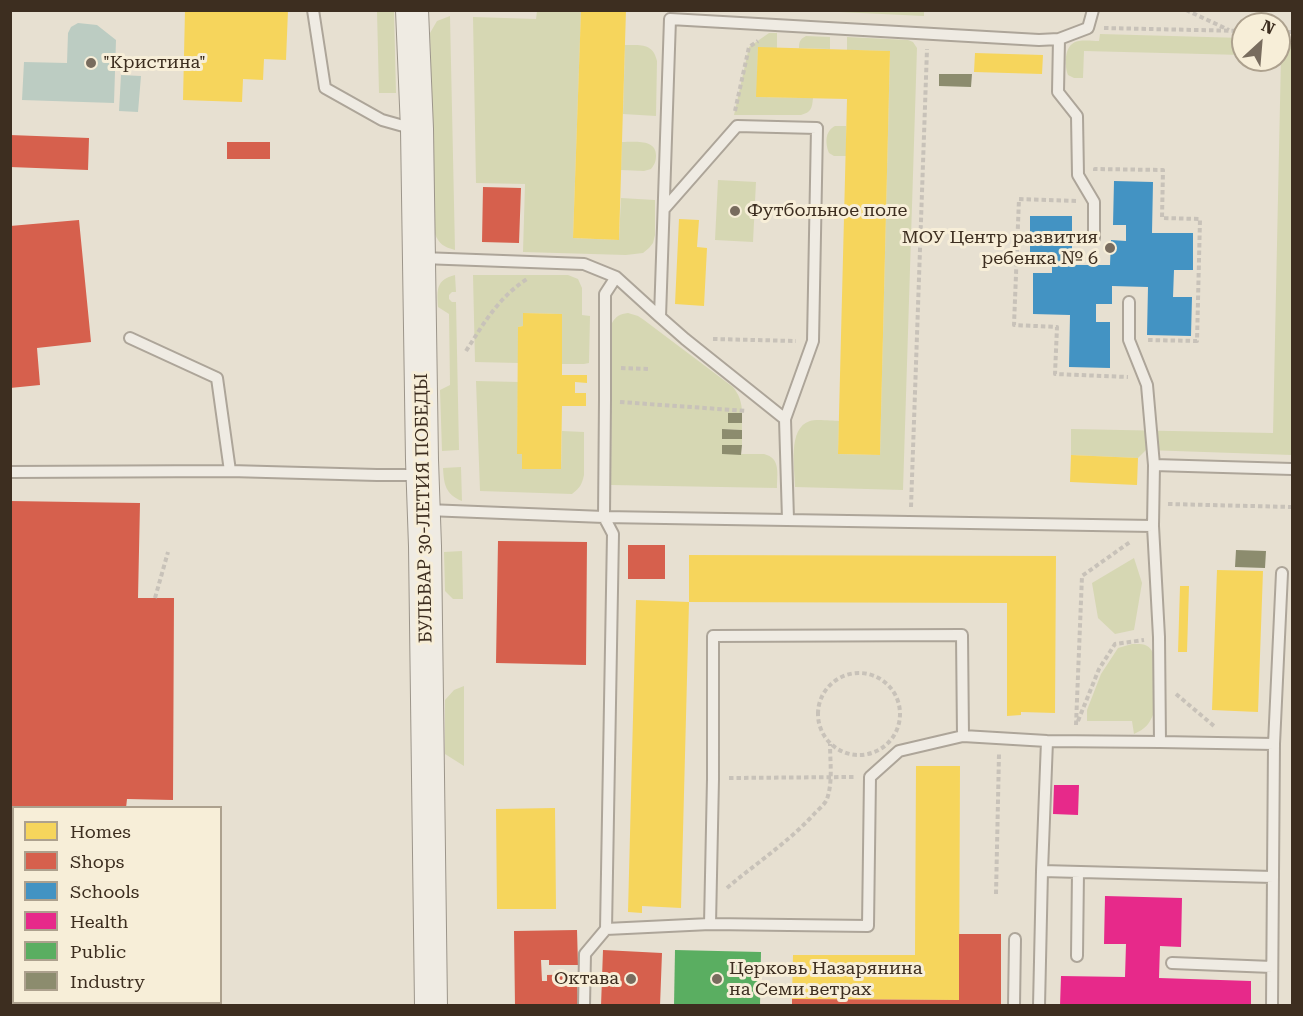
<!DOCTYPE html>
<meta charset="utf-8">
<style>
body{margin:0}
#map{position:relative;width:1303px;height:1016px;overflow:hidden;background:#e7e0d1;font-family:"Roboto Serif",serif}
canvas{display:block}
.frame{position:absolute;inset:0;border:12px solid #3d2e20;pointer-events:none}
.legend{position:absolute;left:12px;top:806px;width:210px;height:198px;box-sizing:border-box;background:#f7eed8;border:2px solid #ada18e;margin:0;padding:8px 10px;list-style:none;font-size:18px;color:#3d2e20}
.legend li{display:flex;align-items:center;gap:12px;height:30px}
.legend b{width:30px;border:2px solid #ada18e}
.north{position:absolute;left:1231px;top:12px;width:60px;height:60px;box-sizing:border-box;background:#f7eed8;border:2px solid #ada18e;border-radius:50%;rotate:26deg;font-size:16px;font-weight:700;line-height:24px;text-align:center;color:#3d2e20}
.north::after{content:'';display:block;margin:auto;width:21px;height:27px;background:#786c5e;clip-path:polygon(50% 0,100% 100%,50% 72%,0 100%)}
</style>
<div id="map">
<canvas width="1303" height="1016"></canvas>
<div class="frame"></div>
<ul class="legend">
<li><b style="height:16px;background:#f6d55c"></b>Homes</li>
<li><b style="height:16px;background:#d6604d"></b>Shops</li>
<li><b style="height:16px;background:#4393c3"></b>Schools</li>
<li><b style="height:16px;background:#e7298a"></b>Health</li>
<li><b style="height:16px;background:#5aae61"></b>Public</li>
<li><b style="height:16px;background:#8c8c6e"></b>Industry</li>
</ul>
<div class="north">N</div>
</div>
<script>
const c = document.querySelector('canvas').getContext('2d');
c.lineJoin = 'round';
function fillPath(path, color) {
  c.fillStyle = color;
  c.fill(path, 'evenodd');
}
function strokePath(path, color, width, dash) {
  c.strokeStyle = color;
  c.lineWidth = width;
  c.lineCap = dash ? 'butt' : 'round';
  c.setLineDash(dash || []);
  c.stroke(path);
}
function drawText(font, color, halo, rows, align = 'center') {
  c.font = font + ' "Roboto Serif",serif';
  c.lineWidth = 6;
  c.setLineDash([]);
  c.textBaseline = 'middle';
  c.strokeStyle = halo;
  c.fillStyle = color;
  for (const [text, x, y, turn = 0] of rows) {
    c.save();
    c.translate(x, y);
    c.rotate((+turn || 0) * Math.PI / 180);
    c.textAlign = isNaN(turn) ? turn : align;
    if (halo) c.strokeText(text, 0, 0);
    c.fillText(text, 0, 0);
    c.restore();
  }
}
const green = new Path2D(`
 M797 10H924V16Z
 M377 11H394L396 93H379Z
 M537 11H581L573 238 619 240 621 198 655 200V235L653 243 649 248 643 253 626 255 523 252 525 184 476 183 473 17 536 19Z
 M450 16 455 250C444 247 439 244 435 234L430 33 437 21Z
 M769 33H777V48H758L757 97 813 98C812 109 811 112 801 115H734L749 47Z
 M1100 34 1243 38V55L1084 51 1083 78H1074L1068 75C1064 64 1064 43 1079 41 1085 40 1093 41 1099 41Z
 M806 36 830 37V49L799 48C799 42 800 39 806 36Z
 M847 37 908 40 913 42 917 48 903 490 795 487C795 469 787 428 810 421 816 419 832 421 839 421L838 454 880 455 890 51 847 50Z
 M1279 39H1292V455L1146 450 1138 458 1071 455V429L1273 433 1281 56H1279Z
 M625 45C641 45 653 43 657 61L656 116 623 114Z
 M835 126H846V156H834L829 153C825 143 825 131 835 126Z
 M622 142C634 142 656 139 656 155 656 161 655 164 651 169L644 171 621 170Z
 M718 180 756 182 753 242 715 240Z
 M455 275 456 292H452L449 295V299L452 302H456L459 450 442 451 440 390 450 385 449 314 438 307C437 289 436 280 455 275Z
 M473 275H568L578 279 582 288V315L590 316 589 363 584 364H562V314L524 313 523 326 518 327V363L475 362Z
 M628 313 638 316 644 320 733 387C744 401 742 412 742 430L722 429V439H742V445H722V454H764C781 458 777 474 777 488L611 485 612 323C616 316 620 314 628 313Z
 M476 381 518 382 517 454H522V468L561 469 562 431 584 432V475C582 484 580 488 572 494L480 491Z
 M461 467 462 501C445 494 444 484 443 468Z
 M462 551 463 599H453L445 591 444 552Z
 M1134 558 1142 583 1134 630 1115 634 1098 618 1092 583Z
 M1132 644C1143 644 1149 643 1154 655V712C1150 724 1145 729 1134 734L1132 721H1087V710L1101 674 1118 648Z
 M464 686V766L445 754V700L454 690Z`);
const water = new Path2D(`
 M78 23 97 25 116 40 114 103 22 100 24 62 67 63 68 33 71 27Z
 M121 75 141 76 138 112 119 111Z`);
const homes = new Path2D(`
 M185 10H288L286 60 264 59 263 80 243 79 242 102 183 100Z
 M581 10H626L619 240 573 238Z
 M758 47 890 51 880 455 838 454 847 99 756 97Z
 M975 53 1043 55 1042 74 974 72Z
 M679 219 699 220 697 247 707 248 704 306 675 304Z
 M523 313 562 314V375H587V383L575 382V393H586V406H562L561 469H522V454H517L518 327 523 326Z
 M1071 455 1138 458 1137 485 1070 482Z
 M689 555 1056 556 1055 713 1021 712V715L1007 716V603L689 602Z
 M1217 570 1263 571 1258 712 1212 710Z
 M1180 586H1189L1187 652H1178Z
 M636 600 689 602 681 908 642 906V913L628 912Z
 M916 766H960L959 1000 792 999 793 955H915Z
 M555 808 556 909H497L496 809Z`);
const shops = new Path2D(`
 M10 135 89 138 88 170 10 167Z
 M227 142H270V159H227Z
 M483 187 521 188 519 243 482 242Z
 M79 220 91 342 37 348 40 385 10 388V226Z
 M10 501 140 503 138 598H174L173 800 127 799 126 808H14V1002H123V1006H10Z
 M498 541 587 542 586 665 496 663Z
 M628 545H665V579H628Z
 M577 930 578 965H549V960H541L542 981H547V975L577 974 578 1006H515L514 931Z
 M959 934H1001V1006H792V999L959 1000Z
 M603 950 662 953 660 1006H601Z`);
const schools = new Path2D(`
 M1114 181 1153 182 1152 233H1193V270H1174L1173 297H1192L1191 336 1147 335 1148 287 1112 286V304H1096V322H1110V368L1069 367 1070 315 1033 314V273H1052V256H1030V216H1072V265H1110L1111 240 1126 241V225H1113Z`);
const health = new Path2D(`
 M1054 785H1079L1078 815 1053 814Z
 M1105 896 1182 898 1181 947 1160 946 1159 978 1251 981V1006H1060L1061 976 1125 977 1126 944H1104Z`);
const public = new Path2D(`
 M675 950 761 952 760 1006H674Z`);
const industry = new Path2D(`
 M939 74H972L971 87 939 86Z
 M728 413H742V423H728Z
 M722 429 742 430V439H722Z
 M722 445H742L741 455 722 454Z
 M1236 550 1266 551 1265 568 1235 567Z`);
const path = new Path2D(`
 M1186 10 1229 30
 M1104 28 1243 31
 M1279 32H1292
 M735 111 749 47 758 41
 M1095 171V169L1163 170 1162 218 1200 219 1197 341 1147 340
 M1076 201 1019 199 1014 325 1057 327 1055 374 1128 377
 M713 339 796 341
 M466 351C484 323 498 298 527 279
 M621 368 649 369
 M620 402 747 411
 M1168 504 1292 507
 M911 507 927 49
 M155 598 168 552
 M818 714a41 41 0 1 1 82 0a41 41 0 1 1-82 0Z
 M1176 694 1214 726
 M1078 721 1099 669 1115 644 1144 640
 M1076 725 1082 576 1130 542
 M729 778 854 777
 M727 888C756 863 789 842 815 813 819 809 825 804 827 799 833 782 830 761 830 744
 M996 894 999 754`);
const service = new Path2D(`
 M313 10 325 88 382 120 414 129
 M1059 39 1058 92 1077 116 1078 175 1094 202V238
 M665 208 737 126 817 128 813 341 785 419
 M422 258 584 264 616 277 660 317 670 19 1039 40 1059 39 1088 28 1093 10
 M616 277 605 294V400L604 517 613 534 606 929 710 924 713 779V636L962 635 963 736 1047 741 1160 742
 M1129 302V340L1147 385 1154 465
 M660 317 685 339 785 419 788 519
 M130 338 217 378 230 471
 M10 472 230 471 377 475H421
 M427 510 604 517 1153 526 1159 637 1160 742 1274 744
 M1153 526 1154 465 1292 469
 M1042 871 1273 877
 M710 924 868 926 870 777 899 751 963 736
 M1077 956 1078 872
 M1172 963 1272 967
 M157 1006V1002
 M584 1006 585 954 606 929
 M1014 1006 1015 939
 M1039 1006 1042 871 1047 741
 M1272 1006 1274 744 1282 573`);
const secondary = new Path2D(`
 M412 10 417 129 422 460 425 546 431 1006`);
const markers = [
 [91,63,6,"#786c5e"],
 [735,211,6,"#786c5e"],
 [1110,248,6,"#786c5e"],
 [631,979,6,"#786c5e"],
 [717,979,6,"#786c5e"]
];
const poiNames = [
 ["\"Кристина\"",103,63],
 ["Футбольное поле",747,211],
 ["МОУ Центр развития",1098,238,"right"],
 ["ребенка № 6",1098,259,"right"],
 ["Церковь Назарянина",729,969],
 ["на Семи ветрах",729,990],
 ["Октава",619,979,"right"]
];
const streetNames = [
 ["БУЛЬВАР 30-ЛЕТИЯ ПОБЕДЫ",424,508,-91]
];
fillPath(green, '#d6d7b3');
fillPath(water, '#bcccc2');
fillPath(homes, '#f6d55c');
fillPath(shops, '#d6604d');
fillPath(schools, '#4393c3');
fillPath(health, '#e7298a');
fillPath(public, '#5aae61');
fillPath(industry, '#8c8c6e');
strokePath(service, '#ada599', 14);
strokePath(secondary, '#9c958a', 34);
strokePath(path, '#c8c2b9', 4, [4.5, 3]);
strokePath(service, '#efebe3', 10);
strokePath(secondary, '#efebe3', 32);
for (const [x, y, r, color] of markers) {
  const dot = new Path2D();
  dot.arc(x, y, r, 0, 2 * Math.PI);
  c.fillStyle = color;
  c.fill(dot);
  strokePath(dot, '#f7eed8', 2);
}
drawText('18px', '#3d2e20', '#f7eed8', poiNames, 'left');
drawText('18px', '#3d2e20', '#f7eed8', streetNames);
</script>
